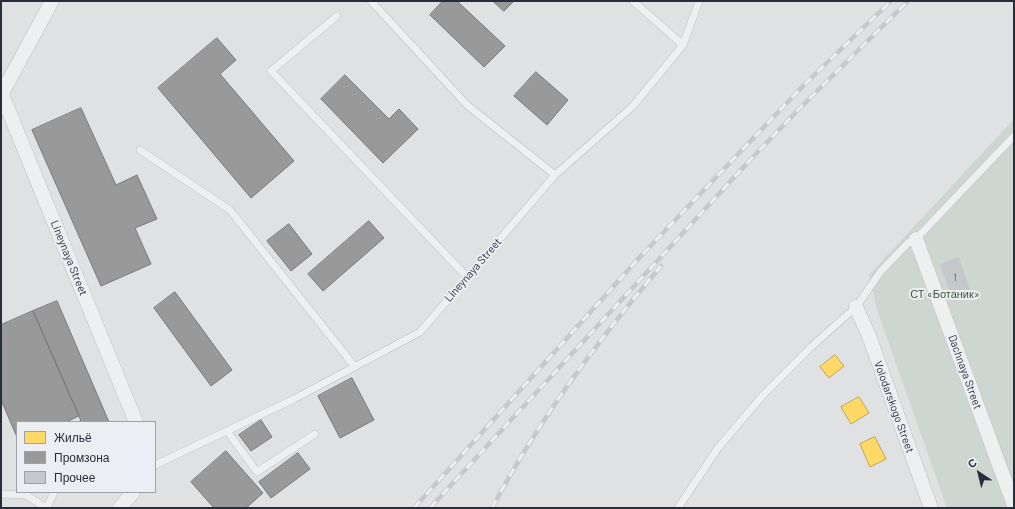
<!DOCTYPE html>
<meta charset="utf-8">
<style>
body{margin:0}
#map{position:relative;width:1015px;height:509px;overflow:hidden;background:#dfe1e3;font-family:Barlow,sans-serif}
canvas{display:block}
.frame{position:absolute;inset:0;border:2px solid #282d3b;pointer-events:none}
.legend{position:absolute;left:16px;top:421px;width:140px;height:72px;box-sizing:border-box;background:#eceef3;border:1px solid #9ea1a9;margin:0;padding:5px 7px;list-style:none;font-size:12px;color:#282d3b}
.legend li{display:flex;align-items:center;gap:8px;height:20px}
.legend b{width:20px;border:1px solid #9ea1a9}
.north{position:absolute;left:959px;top:453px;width:40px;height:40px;-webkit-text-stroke:3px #eceef3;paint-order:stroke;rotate:325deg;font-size:11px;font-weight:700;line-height:16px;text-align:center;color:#282d3b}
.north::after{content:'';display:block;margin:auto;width:14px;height:18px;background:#282d3b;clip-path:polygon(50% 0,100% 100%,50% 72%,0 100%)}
</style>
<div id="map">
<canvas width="1015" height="509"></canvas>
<div class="frame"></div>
<ul class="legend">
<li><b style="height:11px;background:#ffd966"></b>Жильё</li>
<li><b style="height:11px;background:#999"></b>Промзона</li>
<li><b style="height:11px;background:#c6c9cc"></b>Прочее</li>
</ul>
<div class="north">С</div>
</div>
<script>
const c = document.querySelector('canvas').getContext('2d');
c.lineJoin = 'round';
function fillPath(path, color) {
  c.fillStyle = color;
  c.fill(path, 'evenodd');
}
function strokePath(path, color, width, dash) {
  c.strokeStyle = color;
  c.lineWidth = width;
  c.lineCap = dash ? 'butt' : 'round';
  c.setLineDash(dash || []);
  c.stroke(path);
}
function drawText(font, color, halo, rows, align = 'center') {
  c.font = font + ' Barlow,sans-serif';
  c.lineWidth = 4;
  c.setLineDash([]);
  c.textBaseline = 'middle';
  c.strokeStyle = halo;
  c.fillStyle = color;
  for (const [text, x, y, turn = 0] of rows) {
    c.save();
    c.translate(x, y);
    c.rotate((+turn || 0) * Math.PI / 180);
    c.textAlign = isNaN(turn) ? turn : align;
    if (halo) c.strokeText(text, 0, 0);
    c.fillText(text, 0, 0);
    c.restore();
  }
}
const green = new Path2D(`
 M1014 119V508H947L876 307 869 275Z`);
const homes = new Path2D(`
 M835 355 844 366 829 378 820 367Z
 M859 397 869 413 851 424 841 407Z
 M875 437 886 459 870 467 860 444Z`);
const industry = new Path2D(`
 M443 1H457L505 46 484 67 430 15Z
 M493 1H514L504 11Z
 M217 38 236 60 220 74 294 161 251 198 158 88Z
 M536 72 568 100 547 125 514 96Z
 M345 75 389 119 399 109 418 129 383 163 321 99Z
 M81 108 116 185 137 175 157 219 135 228 151 264 101 286 32 130Z
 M369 221 384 238 323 291 308 274Z
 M289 224 312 254 291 271 267 241Z
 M175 292 232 370 211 386 154 308Z
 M57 301 109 422H81L79 416 33 311Z
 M33 311 79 416 66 422H17V437L1 400V325Z
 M352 378 374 420 340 438 318 396Z
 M261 420 272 437 251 451 239 435Z
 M226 451 263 493 246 508H214L191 482Z
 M298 453 310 469 271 498 259 482Z`);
const building = new Path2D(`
 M959 257 971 292 952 298 940 264Z`);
const lane = new Path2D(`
 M337 16 271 71 467 277
 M683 45 699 1
 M140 150 230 210 355 367
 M555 175 633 106 683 45 633 1
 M227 431 257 472 315 434
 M155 465 294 399 420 332 555 175 467 105 371 1
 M1 494 26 495 46 508
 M47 508 54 492
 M678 508 718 448 763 395 812 346 856 307 881 271 908 243 916 239 1014 136`);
const street = new Path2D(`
 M1 95 52 1
 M2 95 136 422
 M916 239 1014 505
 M856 307 869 336 931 508
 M120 508 133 492`);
const rail = new Path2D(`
 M414 508 640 257 805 84 891 1
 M430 508 751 159 801 107 908 1
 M492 508C538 421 597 341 661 266`);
const numberNames = [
 ["1",955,278]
];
const streetNames = [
 ["Lineynaya Street",69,258,68],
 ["Lineynaya Street",473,270,-49],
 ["Dachnaya Street",965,372,70],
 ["Volodarskogo Street",894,407,70]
];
const parkNames = [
 ["СТ «Ботаник»",945,294]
];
fillPath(green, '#ced7cf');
fillPath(homes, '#ffd966');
strokePath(homes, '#bea559', 1);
fillPath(industry, '#999');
strokePath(industry, '#77797d', 1);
fillPath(building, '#c6c9cc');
strokePath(lane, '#bcbec0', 8);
strokePath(street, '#bcbec0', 15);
strokePath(lane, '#eeeff0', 7);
strokePath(street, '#eeeff0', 14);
strokePath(rail, '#c7c8cb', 4.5);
strokePath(rail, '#eceef3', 3, [9]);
drawText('9px', '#515661', null, numberNames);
drawText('11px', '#282d3b', '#eceef3', streetNames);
drawText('11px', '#395537', '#eceef3', parkNames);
</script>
